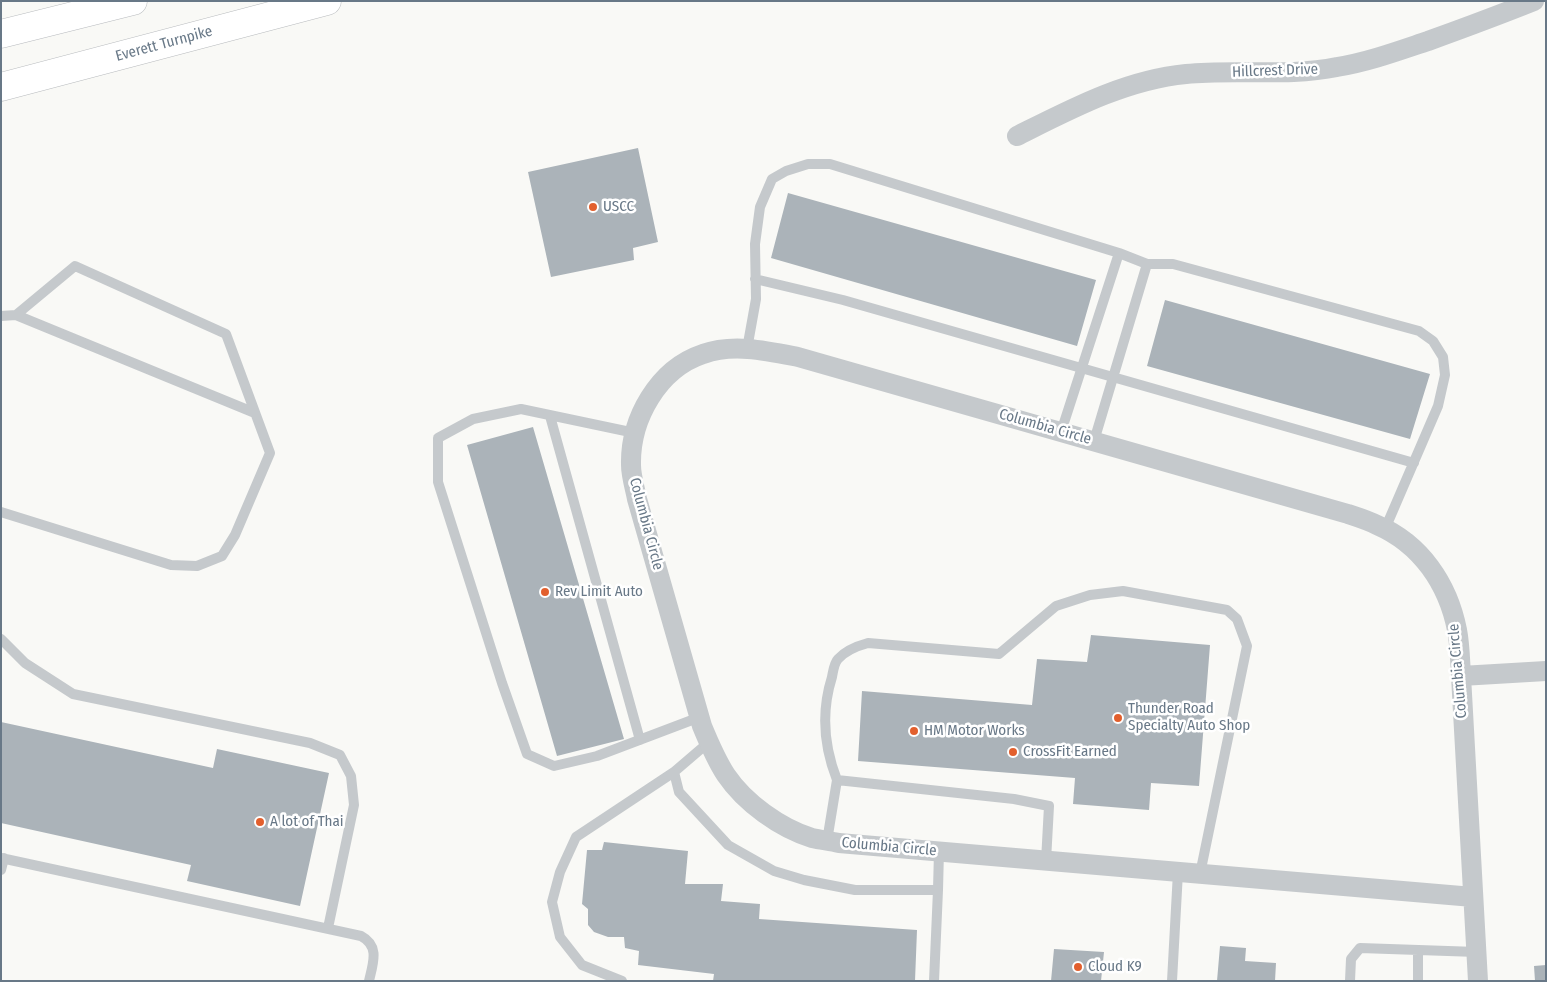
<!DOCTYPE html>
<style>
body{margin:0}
#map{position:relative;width:1547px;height:982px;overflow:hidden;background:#f9f9f6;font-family:"Fira Sans Condensed",sans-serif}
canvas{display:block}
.frame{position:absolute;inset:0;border:2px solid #687887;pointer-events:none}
</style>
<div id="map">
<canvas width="1547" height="982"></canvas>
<div class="frame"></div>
</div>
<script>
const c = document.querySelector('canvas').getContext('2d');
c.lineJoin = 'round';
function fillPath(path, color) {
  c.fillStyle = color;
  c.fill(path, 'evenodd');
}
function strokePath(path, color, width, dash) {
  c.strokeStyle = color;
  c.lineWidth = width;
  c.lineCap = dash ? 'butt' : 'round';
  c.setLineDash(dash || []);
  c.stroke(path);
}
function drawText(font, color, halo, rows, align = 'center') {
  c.font = font + ' "Fira Sans Condensed",sans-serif';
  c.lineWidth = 5;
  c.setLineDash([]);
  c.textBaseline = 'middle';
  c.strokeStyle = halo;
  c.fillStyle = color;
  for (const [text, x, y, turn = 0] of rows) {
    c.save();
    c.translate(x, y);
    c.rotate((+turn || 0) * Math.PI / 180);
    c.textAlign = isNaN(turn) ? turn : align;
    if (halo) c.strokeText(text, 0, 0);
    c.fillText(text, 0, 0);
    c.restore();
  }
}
const building = new Path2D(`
 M638 148 658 242 633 248 634 260 551 277 528 172Z
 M788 193 1096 280 1077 346 771 258Z
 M1165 300 1430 374 1410 439 1147 366Z
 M533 427 624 739 557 756 467 445Z
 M1091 635 1210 645 1199 786 1151 783 1149 810 1073 804 1075 778 858 761 862 691 1032 705 1037 659 1087 662Z
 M1 722 213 768 217 749 329 773 300 906 187 881 191 865 1 823Z
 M604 842 688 851 685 884H723L721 901 760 904 759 919 917 930 915 981H713L714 974 638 965 639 951 625 948 624 937H608L594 932 588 925V909L582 904 587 850H602Z
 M1220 946 1246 948 1245 961 1276 963 1275 981H1217Z
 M1054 949 1104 952 1101 981H1051Z
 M1546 965V981H1535L1534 966Z`);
const lane = new Path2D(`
 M1119 253 1147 264
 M755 279 843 300 1414 463
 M1 316 16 315
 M747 349 756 299 755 244 760 207 772 179 786 171 808 164H830L1119 253 1061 432
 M550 416 640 740
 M635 433 521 409 473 419 438 438V482L502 683 527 754 554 766 597 756 700 717
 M1094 441 1147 264H1173L1419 331 1433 341 1443 357 1445 375 1438 406 1385 529
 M1 512 171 565 197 566 222 556 235 535 270 453 226 334 75 266 16 315 255 413
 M1 639 25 663 73 694 310 743 340 755 351 776 354 805 328 928
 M709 742 674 772 679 792 728 845 774 871 804 880 855 890H938L939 851
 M837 780C824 747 821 712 832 677 833 672 834 663 838 659 846 650 857 646 868 643L999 654 1056 606 1090 595 1123 591 1227 610 1237 619 1247 646 1200 874
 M827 841 837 780 1014 799 1049 806 1046 861
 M1 858 361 936C380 946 373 963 369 981
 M1 870 4 858
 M622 981 582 965 560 937 552 902 560 872 576 837 674 772
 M934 981 938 890
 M1172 981 1178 872
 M1350 981 1351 959 1360 948 1477 952
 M1418 981V950`);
const street = new Path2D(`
 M1017 136C1071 109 1125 80 1186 74 1236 69 1288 77 1337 67 1368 62 1398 51 1428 41 1464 28 1499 15 1534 1
 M1461 676 1546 671
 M1473 897 839 843C830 841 821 840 812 838 780 828 745 803 726 775 716 760 709 743 702 726L637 499C635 488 631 476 631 465 630 419 658 369 703 354 733 343 768 351 798 357L1348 514C1357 517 1367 520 1377 525 1421 544 1448 584 1457 630 1460 645 1460 661 1461 676L1478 981`);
const highway = new Path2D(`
 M1 34 133 1
 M1 87 327 1`);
const markers = [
 [593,207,5,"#e25f2d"],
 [545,592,5,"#e25f2d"],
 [1118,718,5,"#e25f2d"],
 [914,731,5,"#e25f2d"],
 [1013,752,5,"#e25f2d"],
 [260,822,5,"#e25f2d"],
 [1078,967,5,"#e25f2d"]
];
const streetNames = [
 ["Everett Turnpike",164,44,-15],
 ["Hillcrest Drive",1275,71,-2],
 ["Columbia Circle",1045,427,16],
 ["Columbia Circle",646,524,75],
 ["Columbia Circle",1458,671,-95],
 ["Columbia Circle",889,847,5]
];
const poiNames = [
 ["USCC",603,207],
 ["Rev Limit Auto",555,592],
 ["Thunder Road",1128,709],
 ["Specialty Auto Shop",1128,726],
 ["HM Motor Works",924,731],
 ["CrossFit Earned",1023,752],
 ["A lot of Thai",270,822],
 ["Cloud K9",1088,967]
];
fillPath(building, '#abb3b9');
strokePath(highway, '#b8bbbe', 29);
strokePath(lane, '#c5c9cc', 10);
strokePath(street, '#c5c9cc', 20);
strokePath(highway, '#fff', 28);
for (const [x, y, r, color] of markers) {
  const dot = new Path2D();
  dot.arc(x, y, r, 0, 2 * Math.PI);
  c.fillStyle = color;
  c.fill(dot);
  strokePath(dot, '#fff', 2);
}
drawText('15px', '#687887', '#fff', streetNames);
drawText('15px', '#687887', '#fff', poiNames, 'left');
</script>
